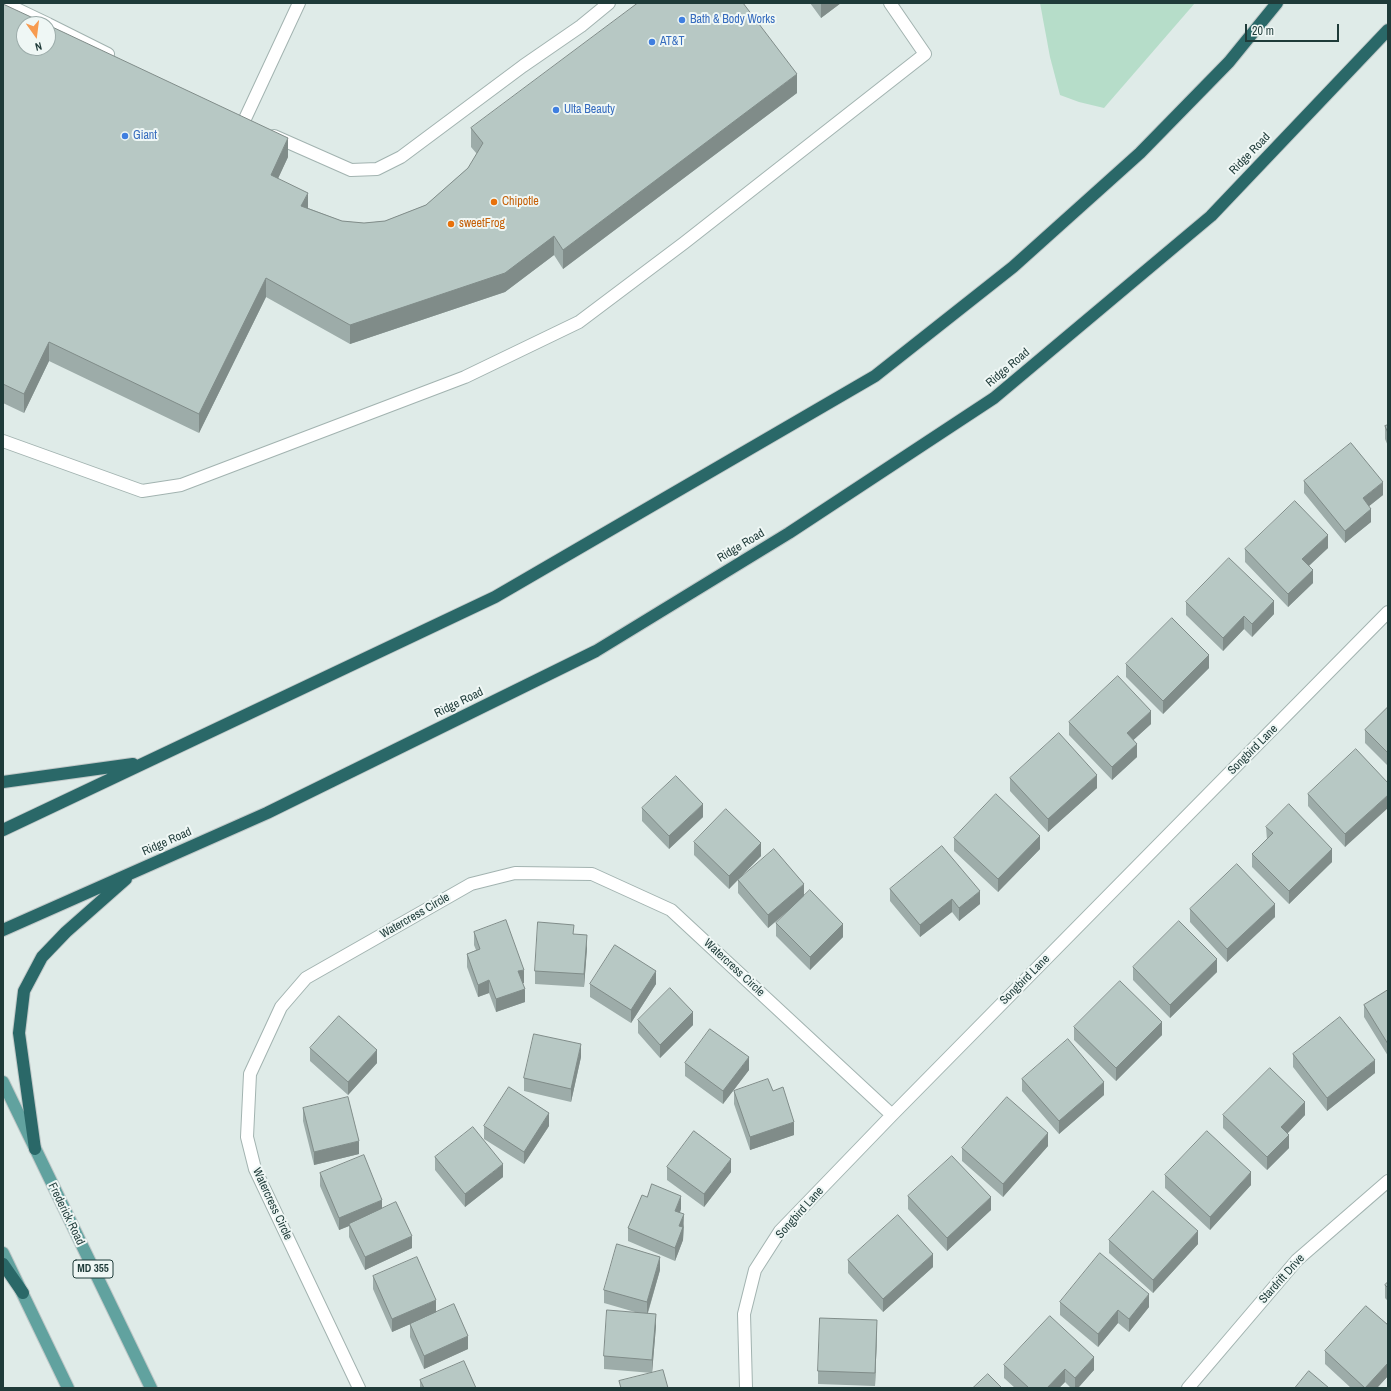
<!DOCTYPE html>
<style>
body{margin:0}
#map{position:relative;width:1391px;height:1391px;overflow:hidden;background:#dfebe8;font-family:"Archivo Narrow",sans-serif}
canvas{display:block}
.frame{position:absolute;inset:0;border:4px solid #1f3b39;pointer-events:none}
.north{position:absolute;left:16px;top:16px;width:40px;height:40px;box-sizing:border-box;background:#eff7f5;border:1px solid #9cacaa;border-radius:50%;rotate:166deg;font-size:11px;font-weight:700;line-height:16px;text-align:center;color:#1f3b39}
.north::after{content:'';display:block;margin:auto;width:14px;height:18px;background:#f79b50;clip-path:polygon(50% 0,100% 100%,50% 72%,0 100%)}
.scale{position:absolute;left:1245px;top:24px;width:94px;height:18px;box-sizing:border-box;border:2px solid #1f3b39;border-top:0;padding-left:5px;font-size:12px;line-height:14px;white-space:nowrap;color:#1f3b39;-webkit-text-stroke:3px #eff7f5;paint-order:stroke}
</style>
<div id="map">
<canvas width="1391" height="1391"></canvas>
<div class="frame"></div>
<div class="north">N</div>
<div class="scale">20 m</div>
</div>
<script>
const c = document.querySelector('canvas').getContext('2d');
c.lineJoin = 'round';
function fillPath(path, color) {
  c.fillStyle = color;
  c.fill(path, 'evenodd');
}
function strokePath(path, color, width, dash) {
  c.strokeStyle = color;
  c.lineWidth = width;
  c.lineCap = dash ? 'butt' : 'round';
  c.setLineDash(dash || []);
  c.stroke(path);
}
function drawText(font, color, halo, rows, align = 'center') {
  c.font = font + ' "Archivo Narrow",sans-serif';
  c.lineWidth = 4;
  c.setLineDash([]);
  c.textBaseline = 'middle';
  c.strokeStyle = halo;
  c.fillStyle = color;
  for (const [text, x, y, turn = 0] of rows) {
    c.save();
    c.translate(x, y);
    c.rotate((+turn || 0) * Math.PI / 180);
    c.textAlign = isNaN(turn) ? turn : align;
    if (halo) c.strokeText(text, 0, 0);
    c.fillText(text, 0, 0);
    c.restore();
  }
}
const green = new Path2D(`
 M1040 3H1195L1104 108 1079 102 1060 95 1050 57Z`);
const lane = new Path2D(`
 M4 3 48 24
 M48 24 108 54
 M244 121 299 3
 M274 136 351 170 377 169 401 157 523 66 581 26 609 3
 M3 441 142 491 181 485 465 377 579 322 684 243 925 54 890 3`);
const street = new Path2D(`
 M359 1388 255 1169 247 1137 250 1074 281 1007 306 978 471 884 515 873 592 874 671 910 892 1115
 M746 1388 744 1314 755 1270 780 1231 892 1115 1388 612
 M1188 1388 1297 1260 1388 1181`);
const primary = new Path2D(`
 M3 1082 151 1388
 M3 1253 68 1388`);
const highway = new Path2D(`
 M3 782 133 764
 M3 830 495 597 875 376 1013 267 1140 153 1229 62 1277 3
 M3 930 267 813 596 651 789 533 994 398 1211 216 1388 30
 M35 1149 19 1033 24 991 42 957 66 932 126 879
 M3 1264 23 1293`);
const wall = new Path2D(`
 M810 3H841L821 18Z
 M3 4 288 157 278 178 308 208 342 221 364 223 385 221 426 205 468 168 477 154 471 147V128L797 93 563 269 554 255 505 292 350 344 266 297 199 433 49 361 24 413 3 403Z
 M1388 425V446L1385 439V426Z
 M1304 481 1383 495 1369 506 1371 522 1345 543 1304 493Z
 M1328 548 1309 566 1313 583 1288 607 1245 562V549Z
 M1186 602 1274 614 1252 637 1244 629 1223 651 1186 615Z
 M1126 664 1209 668 1163 714 1126 677Z
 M1388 707V766L1365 743V730Z
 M1069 722 1151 724 1133 740 1137 757 1112 780 1069 735Z
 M1010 778 1097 788 1048 832 1010 791Z
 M1388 783 1345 847 1308 806V794Z
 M642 808 703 817 669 849 642 821Z
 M1266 827 1332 862 1289 904 1252 867V854L1267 840Z
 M954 838 1040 849 998 892 954 851Z
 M694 842 761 856 729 889 694 855Z
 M738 880 804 896 843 937 810 970 776 936V923L795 905 768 928 738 893Z
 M890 889 980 904 959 921 952 912 920 937 890 901Z
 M1190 909 1275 917 1227 962 1190 922Z
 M474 932 524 983H523L525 1002 496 1012 489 993 478 997 467 967V954L476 950 474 945Z
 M574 934 587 948 584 987 535 984V971Z
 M1133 967 1217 972 1170 1018 1133 980Z
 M590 984H656L631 1023 590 997Z
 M1388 990V1056L1364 1017V1005Z
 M638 1020 693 1025 660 1058 638 1033Z
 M1074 1027 1162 1035 1116 1081 1074 1040Z
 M310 1048 377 1063 348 1095 310 1061Z
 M1293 1054 1375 1073 1327 1111 1293 1067Z
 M581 1057 571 1102 524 1091V1078Z
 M685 1063 749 1070 723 1104 685 1076Z
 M1022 1079 1104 1095 1059 1134 1022 1091Z
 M734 1091H773L794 1135 750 1150 734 1104Z
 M303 1108 359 1154 314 1165 303 1121Z
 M1223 1115H1305L1288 1133 1289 1148 1267 1170 1223 1128Z
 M484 1126H549L524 1164 484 1139Z
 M1048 1146 1003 1197 962 1161V1148Z
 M435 1157 503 1177 465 1207 435 1170Z
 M667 1167 731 1172 704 1207 667 1180Z
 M320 1173 382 1208 412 1248 365 1270 349 1237V1226L339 1230 320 1186Z
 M1165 1175 1251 1185 1210 1230 1165 1188Z
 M908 1196 991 1210 947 1251 908 1209Z
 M681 1209 680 1213 684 1227 683 1240 675 1261 628 1241V1228Z
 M1109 1240 1198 1244 1153 1293 1109 1253Z
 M848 1260 933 1267 883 1312 848 1273Z
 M660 1270 648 1313 656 1326 652 1373 604 1369V1356L635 1312 604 1303V1290Z
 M373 1276 436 1313 468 1349 424 1369 410 1337V1324L392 1332 373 1289Z
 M1388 1282V1301L1385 1298V1285Z
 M1060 1302 1149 1307 1129 1332 1118 1323 1098 1347 1060 1315Z
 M1388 1325V1376L1377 1388H1351L1325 1364V1351Z
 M877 1333 875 1386 818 1384V1371Z
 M1004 1365 1094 1370 1078 1388H1071L1065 1382 1059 1388H1015L1004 1378Z
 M420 1380 476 1388H420Z`);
const shadedWall = new Path2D(`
 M821 3H841L821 18Z
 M797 74V93L563 269V250Z
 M288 138V157L271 194V175Z
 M308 193V211L301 206Z
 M554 236V255L505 292 350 344V325Z
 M266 278V297L199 433V414Z
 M49 342V361L24 413V394Z
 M1383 482V495L1363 511V498Z
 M1371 509V522L1345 543V531Z
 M1328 535V548L1302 572V559Z
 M1313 570V583L1288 607V594Z
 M1274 601V614L1252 637V624Z
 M1244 616V629L1223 651V638Z
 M1209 655V668L1163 714V701Z
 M1151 711V724L1127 746V733Z
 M1137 744V757L1112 780V767Z
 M1097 775V788L1048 832V819Z
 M1388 795V808L1345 847V834Z
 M703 804V817L669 849V836Z
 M1040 836V849L998 892V879Z
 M761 843V856L729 889V876Z
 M1332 849V862L1289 904V891Z
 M804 884V897L768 928V915Z
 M980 891V904L959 921V908Z
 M952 899V912L920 937V925Z
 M1275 904V917L1227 962V949Z
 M843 924V937L810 970V957Z
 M587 935V948L584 987V974Z
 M1217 959V972L1170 1018V1005Z
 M524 970V983L518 984V971Z
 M656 971V984L631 1023V1010Z
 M489 980V993L478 997V985Z
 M525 989V1002L496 1012V999Z
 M693 1012V1025L660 1058V1045Z
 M1162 1022V1035L1116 1081V1068Z
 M581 1044V1057L571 1102V1089Z
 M377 1050V1063L348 1095V1082Z
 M749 1057V1070L723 1104V1091Z
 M1375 1060V1073L1327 1111V1098Z
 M1104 1082V1095L1059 1134V1121Z
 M1305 1102V1115L1281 1140V1127Z
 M549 1113V1126L524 1164V1152Z
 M794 1122V1135L750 1150V1137Z
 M1048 1133V1146L1003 1197V1184Z
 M1289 1135V1148L1267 1170V1157Z
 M359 1141V1154L314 1165V1152Z
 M731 1159V1172L704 1207V1194Z
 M503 1164V1177L465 1207V1194Z
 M1251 1172V1185L1210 1230V1217Z
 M681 1196V1209L675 1224V1211Z
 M991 1197V1210L947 1251V1238Z
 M382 1200V1213L349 1224V1226L339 1230V1218Z
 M684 1214 683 1240 675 1261V1248L679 1226Z
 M1198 1231V1244L1153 1293V1280Z
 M412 1236V1248L365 1270V1257Z
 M933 1254V1267L883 1312V1299Z
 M660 1257V1270L647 1315V1302Z
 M1149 1294V1307L1129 1332V1319Z
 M436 1300V1313L392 1332V1319Z
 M1118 1310V1323L1098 1347V1334Z
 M656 1314V1326L652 1373V1360Z
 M877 1320V1333L875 1386V1373Z
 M468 1336V1349L424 1369V1356Z
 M1094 1357V1370L1078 1388H1075V1378Z
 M1388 1363V1376L1377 1388H1365Z
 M1065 1369V1382L1059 1388H1047Z`);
const building = new Path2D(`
 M638 3H743L797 74 563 250 554 236 505 273 350 325 266 278 199 414 49 342 24 394 3 384V4L46 24H24V48H48V25L288 138 271 175 308 193 301 206 342 221 364 223 385 221 426 205 468 168 483 143 471 128Z
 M1388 425V433L1385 426Z
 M1351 443 1383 482 1363 498 1371 509 1345 531 1304 481Z
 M1295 501 1328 535 1302 559 1313 570 1288 594 1245 549Z
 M1229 558 1274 601 1252 624 1244 616 1223 638 1186 602Z
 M1172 618 1209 655 1163 701 1126 664Z
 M1118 676 1151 711 1127 733 1137 744 1112 767 1069 722Z
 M1388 707V753L1365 730Z
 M1059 733 1097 775 1048 819 1010 778Z
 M1356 749 1388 783V795L1345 834 1308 794Z
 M676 776 703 804 669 836 642 808Z
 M996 794 1040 836 998 879 954 838Z
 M1289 804 1332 849 1289 891 1252 854 1273 833 1266 827Z
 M726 809 761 843 729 876 694 842Z
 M942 846 980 891 959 908 952 899 920 925 890 889Z
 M774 849 804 884 768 915 738 880Z
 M1237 864 1275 904 1227 949 1190 909Z
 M810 890 843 924 810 957 776 923Z
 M506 920 524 970 518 971 525 989 496 999 489 980 478 985 467 954 480 949 474 932Z
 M1179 921 1217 959 1170 1005 1133 967Z
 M538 922 574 925 573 934 587 935 584 974 535 971Z
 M615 945 656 971 631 1010 590 984Z
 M1120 981 1162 1022 1116 1068 1074 1027Z
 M670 988 693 1012 660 1045 638 1020Z
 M1388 990V1044L1364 1005Z
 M339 1016 377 1050 348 1082 310 1048Z
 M1340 1017 1375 1060 1327 1098 1293 1054Z
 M710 1029 749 1057 723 1091 685 1063Z
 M534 1034 581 1044 571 1089 524 1078Z
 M1068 1039 1104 1082 1059 1121 1022 1079Z
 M1270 1068 1305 1102 1281 1127 1289 1135 1267 1157 1223 1115Z
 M768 1079 773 1091 783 1087 794 1122 750 1137 734 1091Z
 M509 1087 549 1113 524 1152 484 1126Z
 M348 1097 359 1141 314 1152 303 1108Z
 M1007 1097 1048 1133 1003 1184 962 1148Z
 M473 1127 503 1164 465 1194 435 1157Z
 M694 1131 731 1159 704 1194 667 1167Z
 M1207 1131 1251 1172 1210 1217 1165 1175Z
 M364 1155 382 1200 339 1218 320 1173Z
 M952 1156 991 1197 947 1238 908 1196Z
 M652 1184 681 1196 675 1211 684 1214 679 1226 683 1227 675 1248 628 1228 642 1195 647 1197Z
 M1153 1191 1198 1231 1153 1280 1109 1240Z
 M396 1202 412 1236 365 1257 349 1224Z
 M898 1215 933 1254 883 1299 848 1260Z
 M617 1244 660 1257 647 1302 604 1290Z
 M1100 1253 1149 1294 1129 1319 1118 1310 1098 1334 1060 1302Z
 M417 1257 436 1300 392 1319 373 1276Z
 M1388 1282V1288L1385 1285Z
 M454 1304 468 1336 424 1356 410 1324Z
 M1366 1306 1388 1325V1363L1365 1388 1325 1351Z
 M607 1310 656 1314 652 1360 604 1356Z
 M1050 1316 1094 1357 1075 1378 1065 1369 1047 1388H1029L1004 1365Z
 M820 1318 877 1320 875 1373 818 1371Z
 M464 1361 476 1388H424L420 1380Z
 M663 1370 668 1388H621L619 1381Z
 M1309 1371 1329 1388H1295Z
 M988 1374 1002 1388H973Z`);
const markers = [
 [682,20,4,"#3f7fe0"],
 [652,42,4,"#3f7fe0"],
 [556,110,4,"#3f7fe0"],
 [125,136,4,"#3f7fe0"],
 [494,202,4,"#e8710a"],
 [451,224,4,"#e8710a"]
];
const shields = [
 [93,1269,40]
];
const shieldNames = [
 ["MD 355",93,1269]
];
const shopNames = [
 ["Bath & Body Works",690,20],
 ["AT&T",660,42],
 ["Ulta Beauty",564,110],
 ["Giant",133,136]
];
const streetNames = [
 ["Ridge Road",1250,154,-46],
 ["Ridge Road",1008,368,-40],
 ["Ridge Road",741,546,-31],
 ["Ridge Road",459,703,-26],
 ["Songbird Lane",1253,750,-45],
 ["Ridge Road",167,842,-24],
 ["Watercress Circle",415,916,-30],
 ["Watercress Circle",734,968,43],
 ["Songbird Lane",1025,980,-45],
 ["Watercress Circle",272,1204,65],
 ["Songbird Lane",800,1213,-48],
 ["Frederick Road",66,1214,64],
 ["Stardrift Drive",1282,1279,-48]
];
const foodNames = [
 ["Chipotle",502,202],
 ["sweetFrog",459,224]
];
fillPath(green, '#b6ddc9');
strokePath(lane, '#a2b3b0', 14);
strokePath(street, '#a2b3b0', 14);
strokePath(primary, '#c0c8c8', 14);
strokePath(highway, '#c0c8c8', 14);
strokePath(lane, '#fff', 12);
strokePath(street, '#fff', 12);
strokePath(primary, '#61a29f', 12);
strokePath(highway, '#2a6868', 12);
fillPath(wall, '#9daca9');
fillPath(shadedWall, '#808c89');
fillPath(building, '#b7c8c4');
strokePath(building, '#808c89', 1);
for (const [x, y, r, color] of markers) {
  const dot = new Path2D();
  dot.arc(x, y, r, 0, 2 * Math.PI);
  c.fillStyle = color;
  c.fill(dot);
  strokePath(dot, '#eff7f5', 1.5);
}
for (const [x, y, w] of shields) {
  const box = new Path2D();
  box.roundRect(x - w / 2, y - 9, w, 18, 3);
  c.fillStyle = '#eff7f5';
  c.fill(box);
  strokePath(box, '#1f3b39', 1);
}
drawText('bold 11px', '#1f3b39', null, shieldNames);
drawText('12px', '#366cbe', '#eff7f5', shopNames, 'left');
drawText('12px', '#1f3b39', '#eff7f5', streetNames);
drawText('12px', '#c56008', '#eff7f5', foodNames, 'left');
</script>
